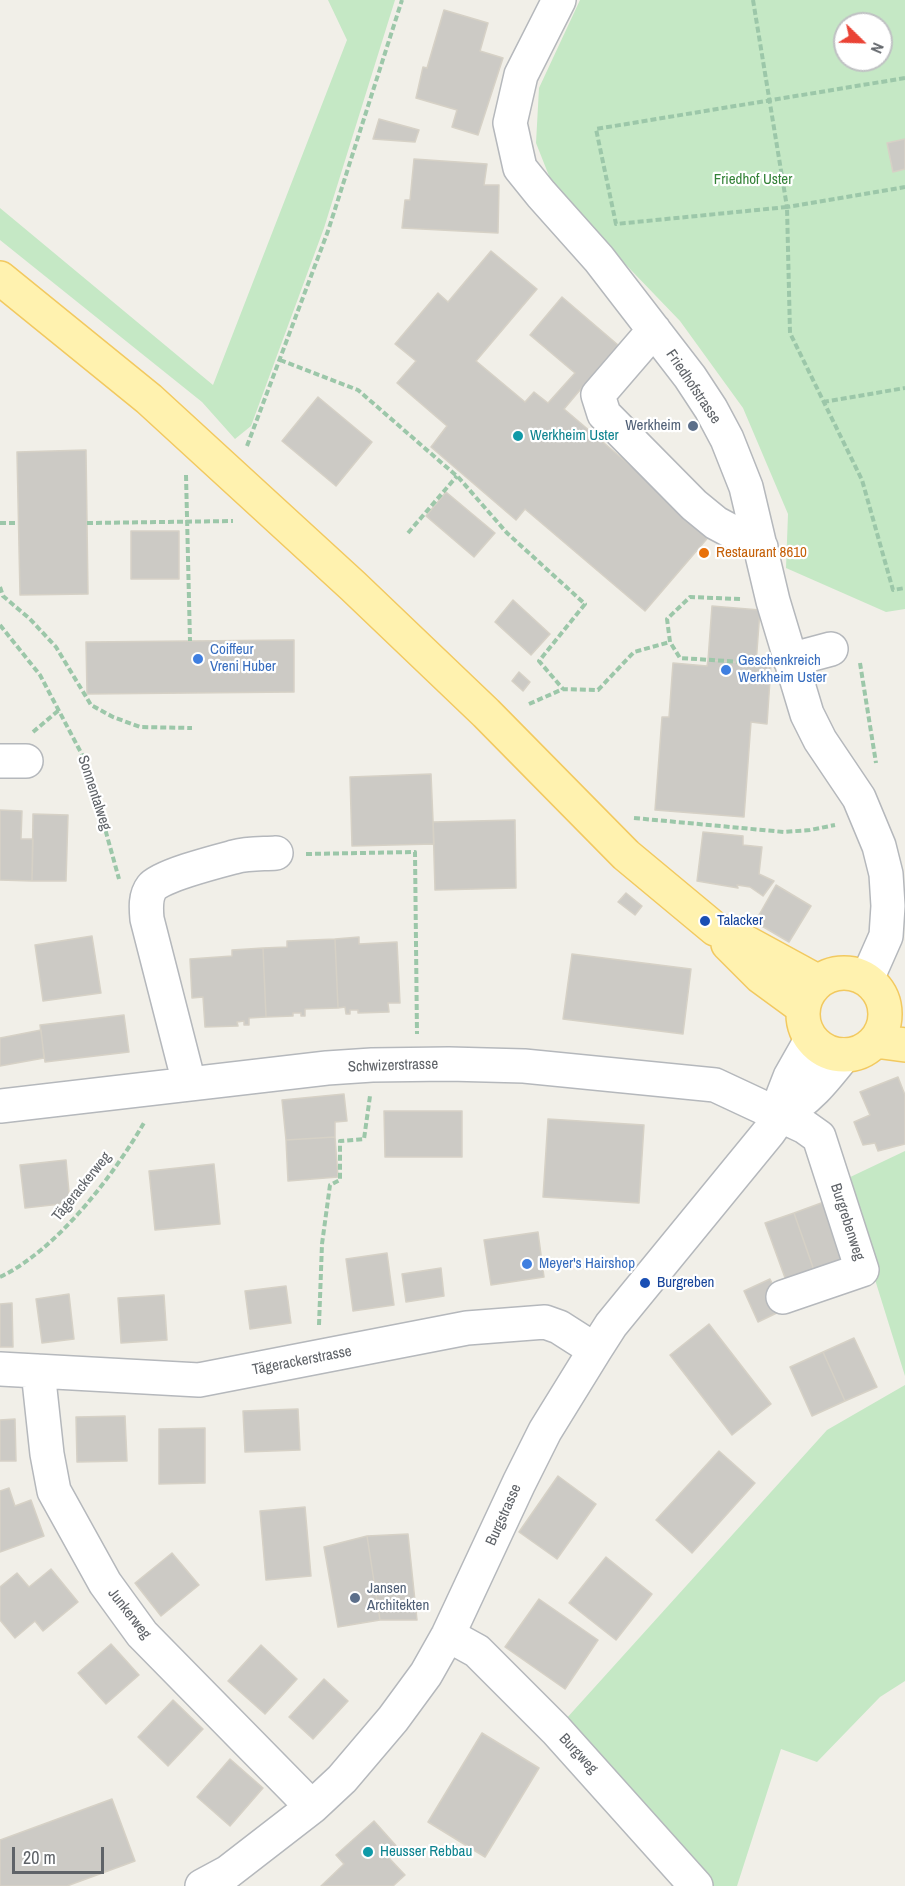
<!DOCTYPE html>
<meta charset="utf-8">
<style>
body{margin:0}
#map{position:relative;width:905px;height:1886px;overflow:hidden;background:#f1efe8;font-family:"Archivo Narrow",sans-serif}
canvas{display:block}
.north{position:absolute;left:833px;top:12px;width:60px;height:60px;box-sizing:border-box;background:#fff;border:2px solid #bfc1c3;border-radius:50%;rotate:113deg;font-size:16px;font-weight:700;line-height:24px;text-align:center;color:#5f6368}
.north::after{content:'';display:block;margin:auto;width:21px;height:27px;background:#ea4335;clip-path:polygon(50% 0,100% 100%,50% 72%,0 100%)}
.scale{position:absolute;left:12px;top:1847px;width:92px;height:27px;box-sizing:border-box;border:3px solid #5f6368;border-top:0;padding-left:8px;font-size:18px;line-height:21px;white-space:nowrap;color:#5f6368;-webkit-text-stroke:4px #fff;paint-order:stroke}
</style>
<div id="map">
<canvas width="905" height="1886"></canvas>
<div class="north">N</div>
<div class="scale">20 m</div>
</div>
<script>
const c = document.querySelector('canvas').getContext('2d');
c.lineJoin = 'round';
function fillPath(path, color) {
  c.fillStyle = color;
  c.fill(path, 'evenodd');
}
function strokePath(path, color, width, dash) {
  c.strokeStyle = color;
  c.lineWidth = width;
  c.lineCap = dash ? 'butt' : 'round';
  c.setLineDash(dash || []);
  c.stroke(path);
}
function drawText(font, color, halo, rows, align = 'center') {
  c.font = font + ' "Archivo Narrow",sans-serif';
  c.lineWidth = 4.5;
  c.setLineDash([]);
  c.textBaseline = 'middle';
  c.strokeStyle = halo;
  c.fillStyle = color;
  for (const [text, x, y, turn = 0] of rows) {
    c.save();
    c.translate(x, y);
    c.rotate((+turn || 0) * Math.PI / 180);
    c.textAlign = isNaN(turn) ? turn : align;
    if (halo) c.strokeText(text, 0, 0);
    c.fillText(text, 0, 0);
    c.restore();
  }
}
const green = new Path2D(`
 M328 0H395L324 228 251 426 235 439 202 402 0 240V208L213 385 347 40Z
 M580 0H905V609L886 612 786 568 788 514 743 408 680 321 555 191 536 143 539 88ZM845 24H881V60H845Z
 M905 1151V1376L844 1180Z
 M905 1385V1681L880 1697 817 1762 781 1749 737 1886H696L556 1730 827 1430Z`);
const building = new Path2D(`
 M444 10 488 23 480 51 503 58 478 135 452 127 457 110 416 98 423 67 427 68Z
 M379 119 419 130 415 142 373 139Z
 M905 139V169L893 172 887 143Z
 M414 159 487 164 484 185H499L498 233 402 228 405 200H410Z
 M491 251 537 289 476 361 525 402 534 392 548 403 575 373 530 335 562 297 618 345 564 409 711 534 645 611 525 509 516 520 431 447 447 426 397 383 416 361 395 344 438 293 448 302Z
 M318 397 372 442 336 486 282 441Z
 M86 450 88 594 20 595 17 452Z
 M446 492 495 533 474 557 426 516Z
 M131 531H179V579H131Z
 M513 600 550 634 531 655 495 622Z
 M712 606 760 610 756 664 708 660Z
 M294 640V692L87 694 86 642Z
 M708 660 771 665 767 724 751 722 744 817 655 810 662 717H669L673 663 707 666Z
 M519 672 530 682 523 691 512 681Z
 M431 774 434 844 352 846 350 777Z
 M0 810 22 811 21 839H33L32 881 0 880Z
 M33 814 68 815 66 881H32Z
 M515 820 516 888 435 890 433 822Z
 M703 832 743 836V845L762 847 759 874 774 881 763 896 750 887 737 885 738 888 697 881Z
 M776 885 811 906 789 942 755 922Z
 M626 893 642 906 635 915 618 902Z
 M92 936 101 993 43 1001 35 945Z
 M359 937V944L397 942 400 1003H388L389 1012 358 1013V1010H350V1014H346L345 1007 338 1008 335 939Z
 M335 939 338 1008 305 1009V1016H301V1013H293V1016L266 1017 263 948 287 947V941Z
 M263 948 266 1017 249 1018V1025H244V1021L237 1022 238 1026 205 1027 203 997 192 998 190 959 232 956V950Z
 M572 954 691 969 683 1034 563 1019Z
 M124 1015 129 1052 45 1062 40 1025Z
 M41 1030 44 1058 0 1066V1038Z
 M898 1077 905 1095V1144L878 1151 875 1143 863 1145 854 1122 870 1115 860 1092Z
 M344 1094 347 1121 335 1122V1137L286 1140 282 1100Z
 M384 1111H462V1157H385Z
 M548 1119 644 1125 639 1203 543 1197Z
 M335 1137 338 1177 288 1181 286 1140Z
 M66 1160 70 1203 25 1208 20 1165Z
 M214 1164 220 1224 155 1230 149 1171Z
 M824 1202 846 1265 816 1276 794 1213Z
 M794 1213 816 1276 788 1286 765 1223Z
 M538 1232 544 1277 491 1285 484 1240Z
 M387 1253 394 1305 353 1311 346 1259Z
 M441 1268 444 1296 406 1302 402 1274Z
 M770 1279 785 1309 758 1322 744 1291Z
 M286 1286 291 1323 250 1329 245 1291Z
 M69 1294 74 1339 42 1343 36 1299Z
 M164 1295 167 1340 121 1343 118 1298Z
 M12 1303 13 1347H0V1304Z
 M709 1324 771 1404 732 1435 670 1355Z
 M854 1338 877 1387 845 1401 823 1352Z
 M823 1352 845 1401 812 1416 790 1367Z
 M298 1409 300 1450 245 1452 243 1411Z
 M125 1416 127 1461 77 1462 76 1417Z
 M15 1419 16 1461H0V1420Z
 M205 1428V1483L159 1484V1429Z
 M719 1451 755 1483 692 1553 656 1520Z
 M558 1476 596 1504 557 1559 519 1532Z
 M9 1488 15 1506 31 1500 44 1536 0 1552V1491Z
 M305 1507 311 1576 266 1580 260 1511Z
 M408 1534 417 1620H380L367 1536Z
 M367 1536 380 1620 338 1627 324 1547Z
 M172 1553 199 1585 161 1616 135 1583Z
 M606 1557 652 1594 616 1640 569 1603Z
 M51 1569 78 1602 43 1631 35 1621 15 1638 0 1620V1587L17 1573 29 1587Z
 M539 1599 598 1640 565 1689 505 1647Z
 M111 1644 139 1675 106 1704 78 1673Z
 M261 1645 297 1679 265 1714 228 1681Z
 M324 1679 348 1701 313 1739 289 1717Z
 M173 1700 203 1729 168 1766 138 1737Z
 M482 1733 539 1768 485 1857 428 1822Z
 M230 1759 263 1788 230 1826 197 1797Z
 M112 1799 135 1861 67 1886H0V1840Z
 M374 1821 399 1849 389 1858 405 1875 393 1886H321L344 1864 336 1855Z`);
const path = new Path2D(`
 M753 0 787 207 905 187
 M905 78 596 129 616 224 787 207 790 333 862 480 893 590 905 588
 M280 360 358 390 459 478 507 533 585 604 539 661 563 689
 M823 402 905 388
 M247 446 328 231 402 0
 M186 475 190 641
 M0 523H18
 M87 523 233 521
 M408 533 457 476
 M0 587 3 596 30 619 56 647 91 705 113 717 140 727 192 728
 M740 599 690 597 667 619 670 642 680 658 758 663
 M0 625 40 675 87 764 119 879
 M860 663 876 763
 M529 704 563 689 598 690 634 652 670 642
 M33 732 59 710
 M634 818 784 832 810 830 835 825
 M306 854 415 852 417 1034
 M0 1277C57 1250 114 1175 145 1121
 M319 1325 322 1244 330 1185 340 1180V1141L364 1139 370 1096`);
const minor = new Path2D(`
 M559 0 521 75 510 123 520 168 541 194 599 259 690 377 711 409 727 439 746 487 773 601 807 714 820 740 859 798 879 846 886 874 888 906 886 936 867 979
 M654 330 598 395 604 414 694 505 716 523 761 547
 M790 660 831 649
 M0 761H26
 M189 1083 147 919C146 908 145 896 152 887 160 876 219 861 234 857 248 853 262 854 276 853
 M0 1106 327 1068 372 1065 449 1064 524 1066 715 1085 805 1127 819 1137 862 1270 783 1297
 M781 1115C808 1101 825 1079 844 1055
 M0 1369 199 1380 467 1328 545 1322 559 1327 595 1350
 M38 1371 47 1454 54 1491 105 1583 142 1634 312 1807
 M448 1635 477 1651 556 1730 696 1886
 M202 1886 228 1872 312 1807 342 1779 393 1719 426 1674 448 1635 519 1483 545 1431 595 1350 611 1325 769 1132 781 1115 783 1095 790 1077 811 1040`);
const major = new Path2D(`
 M0 278 149 399 353 586 486 713 626 855 715 929 740 939 817 981
 M728 944 761 977 802 1007
 M803 1014a41 41 0 1 1 82 0a41 41 0 1 1-82 0Z
 M875 1041 905 1045`);
const markers = [
 [693,426,6,"#5c6f8a"],
 [518,436,6,"#0f9aa8"],
 [704,553,6,"#e8710a"],
 [198,659,6,"#3f7fe0"],
 [726,670,6,"#3f7fe0"],
 [705,921,6,"#1a4fb4"],
 [527,1264,6,"#3f7fe0"],
 [645,1283,6,"#1a4fb4"],
 [355,1598,6,"#5c6f8a"],
 [368,1852,6,"#0f9aa8"]
];
const parkNames = [
 ["Friedhof Uster",753,180]
];
const streetNames = [
 ["Friedhofstrasse",693,387,56],
 ["Sonnentalweg",94,793,72],
 ["Schwizerstrasse",393,1066,-2],
 ["Tägerackerweg",82,1187,-51],
 ["Burgrebenweg",847,1222,72],
 ["Tägerackerstrasse",302,1361,-11],
 ["Burgstrasse",504,1515,-66],
 ["Junkerweg",129,1614,52],
 ["Burgweg",578,1754,47]
];
const serviceNames = [
 ["Werkheim",681,426],
 ["Jansen",367,1589,"left"],
 ["Architekten",367,1606,"left"]
];
const cultureNames = [
 ["Werkheim Uster",530,436],
 ["Heusser Rebbau",380,1852]
];
const foodNames = [
 ["Restaurant 8610",716,553]
];
const shopNames = [
 ["Coiffeur",210,650],
 ["Vreni Huber",210,667],
 ["Geschenkreich",738,661],
 ["Werkheim Uster",738,678],
 ["Meyer's Hairshop",539,1264]
];
const transitNames = [
 ["Talacker",717,921],
 ["Burgreben",657,1283]
];
fillPath(green, '#c5e8c5');
fillPath(building, '#cccac5');
strokePath(building, '#d6d1c6', 1.5);
strokePath(minor, '#b5b8bc', 36);
strokePath(major, '#f2c960', 36);
strokePath(path, '#9cc7a9', 4, [6, 3]);
strokePath(minor, '#fff', 33);
strokePath(major, '#fff2af', 33);
for (const [x, y, r, color] of markers) {
  const dot = new Path2D();
  dot.arc(x, y, r, 0, 2 * Math.PI);
  c.fillStyle = color;
  c.fill(dot);
  strokePath(dot, '#fff', 2);
}
drawText('15px', '#348238', '#fff', parkNames);
drawText('15px', '#5f6368', '#fff', streetNames);
drawText('15px', '#4e5e75', '#fff', serviceNames, 'right');
drawText('15px', '#0d838f', '#fff', cultureNames, 'left');
drawText('15px', '#c56008', '#fff', foodNames, 'left');
drawText('15px', '#366cbe', '#fff', shopNames, 'left');
drawText('15px', '#164399', '#fff', transitNames, 'left');
</script>
